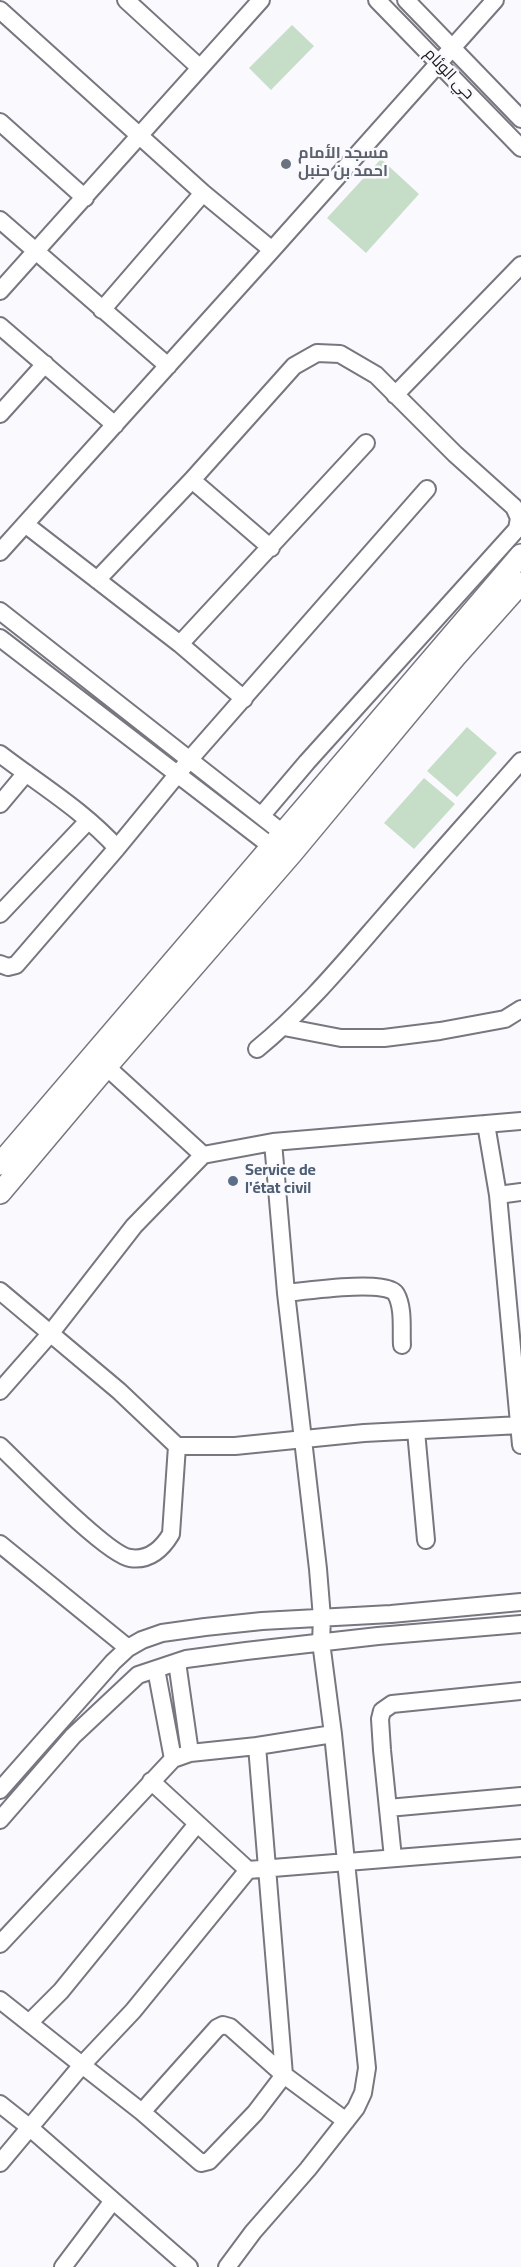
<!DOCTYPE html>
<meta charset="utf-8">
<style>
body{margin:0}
canvas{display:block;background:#fafafe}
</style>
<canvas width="521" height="2267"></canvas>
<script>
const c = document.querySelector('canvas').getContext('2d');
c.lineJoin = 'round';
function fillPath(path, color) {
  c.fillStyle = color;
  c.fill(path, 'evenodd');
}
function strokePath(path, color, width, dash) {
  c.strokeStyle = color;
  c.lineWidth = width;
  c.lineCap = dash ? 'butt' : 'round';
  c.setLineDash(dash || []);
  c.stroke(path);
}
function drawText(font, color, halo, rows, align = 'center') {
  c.font = font + ' Georgia,Cairo,serif';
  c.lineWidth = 5;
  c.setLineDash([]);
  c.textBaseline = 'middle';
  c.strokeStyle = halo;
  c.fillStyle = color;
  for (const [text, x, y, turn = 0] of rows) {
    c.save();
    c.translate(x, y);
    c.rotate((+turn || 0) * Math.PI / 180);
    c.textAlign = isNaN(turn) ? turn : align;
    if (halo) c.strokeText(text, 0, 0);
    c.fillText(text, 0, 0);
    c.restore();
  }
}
const green = new Path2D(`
 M292 25 314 46 271 90 249 68Z
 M381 159 419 194 366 253 327 218Z
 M467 727 497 753 457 797 427 771Z
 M424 778 455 804 414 849 384 823Z`);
const minor = new Path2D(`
 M126 0 199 67
 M377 0 521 148
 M406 0 521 119
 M0 10 203 193 272 250
 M0 122 85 198
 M0 220 168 366
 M0 291 261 0
 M102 310 203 193
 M0 326 115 425
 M395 395 521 265
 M0 414 45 364
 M192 480 271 548
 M25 524 180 644 244 699
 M0 552 272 250 495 0
 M97 580 192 480 294 366 317 353 340 354 376 375 455 454 514 507 519 518 517 529 307 762 262 815
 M0 611 293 841
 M0 638 280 853
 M180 644 366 443
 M0 754C39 784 84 811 117 848L190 759 427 489
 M0 804 26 773
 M0 914 88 821
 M0 964 8 967 16 965 117 848
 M284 1027 341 1038H384L440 1031 505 1019 521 1009
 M257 1049C306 1009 345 961 387 913 431 862 476 812 521 761
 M99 1060 203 1155 273 1142 521 1121
 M486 1124 498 1195 521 1445
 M498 1195 521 1192
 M0 1291 119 1391 177 1446H235L364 1433 521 1425
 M286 1293C305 1291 388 1279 396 1294 404 1308 401 1330 402 1345
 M0 1391 50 1334 134 1226 203 1155
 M416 1431 426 1540
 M0 1446C22 1467 107 1555 130 1558 149 1561 162 1549 171 1534L177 1446
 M0 1544 128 1648
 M177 1662 190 1753
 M156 1669 173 1759
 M333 1734 257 1746 284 2075 346 2121
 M151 1781 248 1870
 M0 1790 113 1662 128 1648 142 1640 162 1633 205 1627 262 1621 391 1614 521 1602
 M388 1808 521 1796
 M0 1820 73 1736 138 1675 186 1659 246 1651 378 1636 521 1624
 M393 1858 382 1750 380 1719 382 1711 392 1704 521 1691
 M0 1944 173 1759 190 1753 257 1746
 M0 2000 82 2065 133 2011 248 1870 521 1848
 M29 2023 61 1991 197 1824
 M0 2104 29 2127 189 2267
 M0 2163 82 2065 142 2112 201 2163 209 2161 255 2113 284 2075 230 2027 223 2025 217 2028 142 2112
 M63 2267 112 2202
 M227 2267 253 2232 308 2169 356 2108 363 2093 367 2068 333 1734 321 1642 322 1618 318 1569 286 1293 273 1142`);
const major = new Path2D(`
 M0 1164 521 555
 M0 1193 107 1066 292 853 455 657 521 583`);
const markers = [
 [286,164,6,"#6b7280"],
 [233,1181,6,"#5c6f8a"]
];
const streetNames = [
 ["حي الوئام",448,75,46]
];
const worshipNames = [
 ["مسجد الأمام",298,155],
 ["احمد بن حنبل",298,173]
];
const serviceNames = [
 ["Service de",245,1172],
 ["l'état civil",245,1190]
];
fillPath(green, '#c6dec7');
strokePath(minor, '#76777f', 20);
strokePath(major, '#76777f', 24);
strokePath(minor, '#fff', 16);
strokePath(major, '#fff', 21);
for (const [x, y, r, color] of markers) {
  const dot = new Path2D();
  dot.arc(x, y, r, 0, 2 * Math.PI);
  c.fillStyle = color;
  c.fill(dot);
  strokePath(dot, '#fafafe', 2);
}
drawText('16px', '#19191c', '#fafafe', streetNames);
drawText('bold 16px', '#5b616d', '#fafafe', worshipNames, 'left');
drawText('bold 16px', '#4e5e75', '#fafafe', serviceNames, 'left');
</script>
